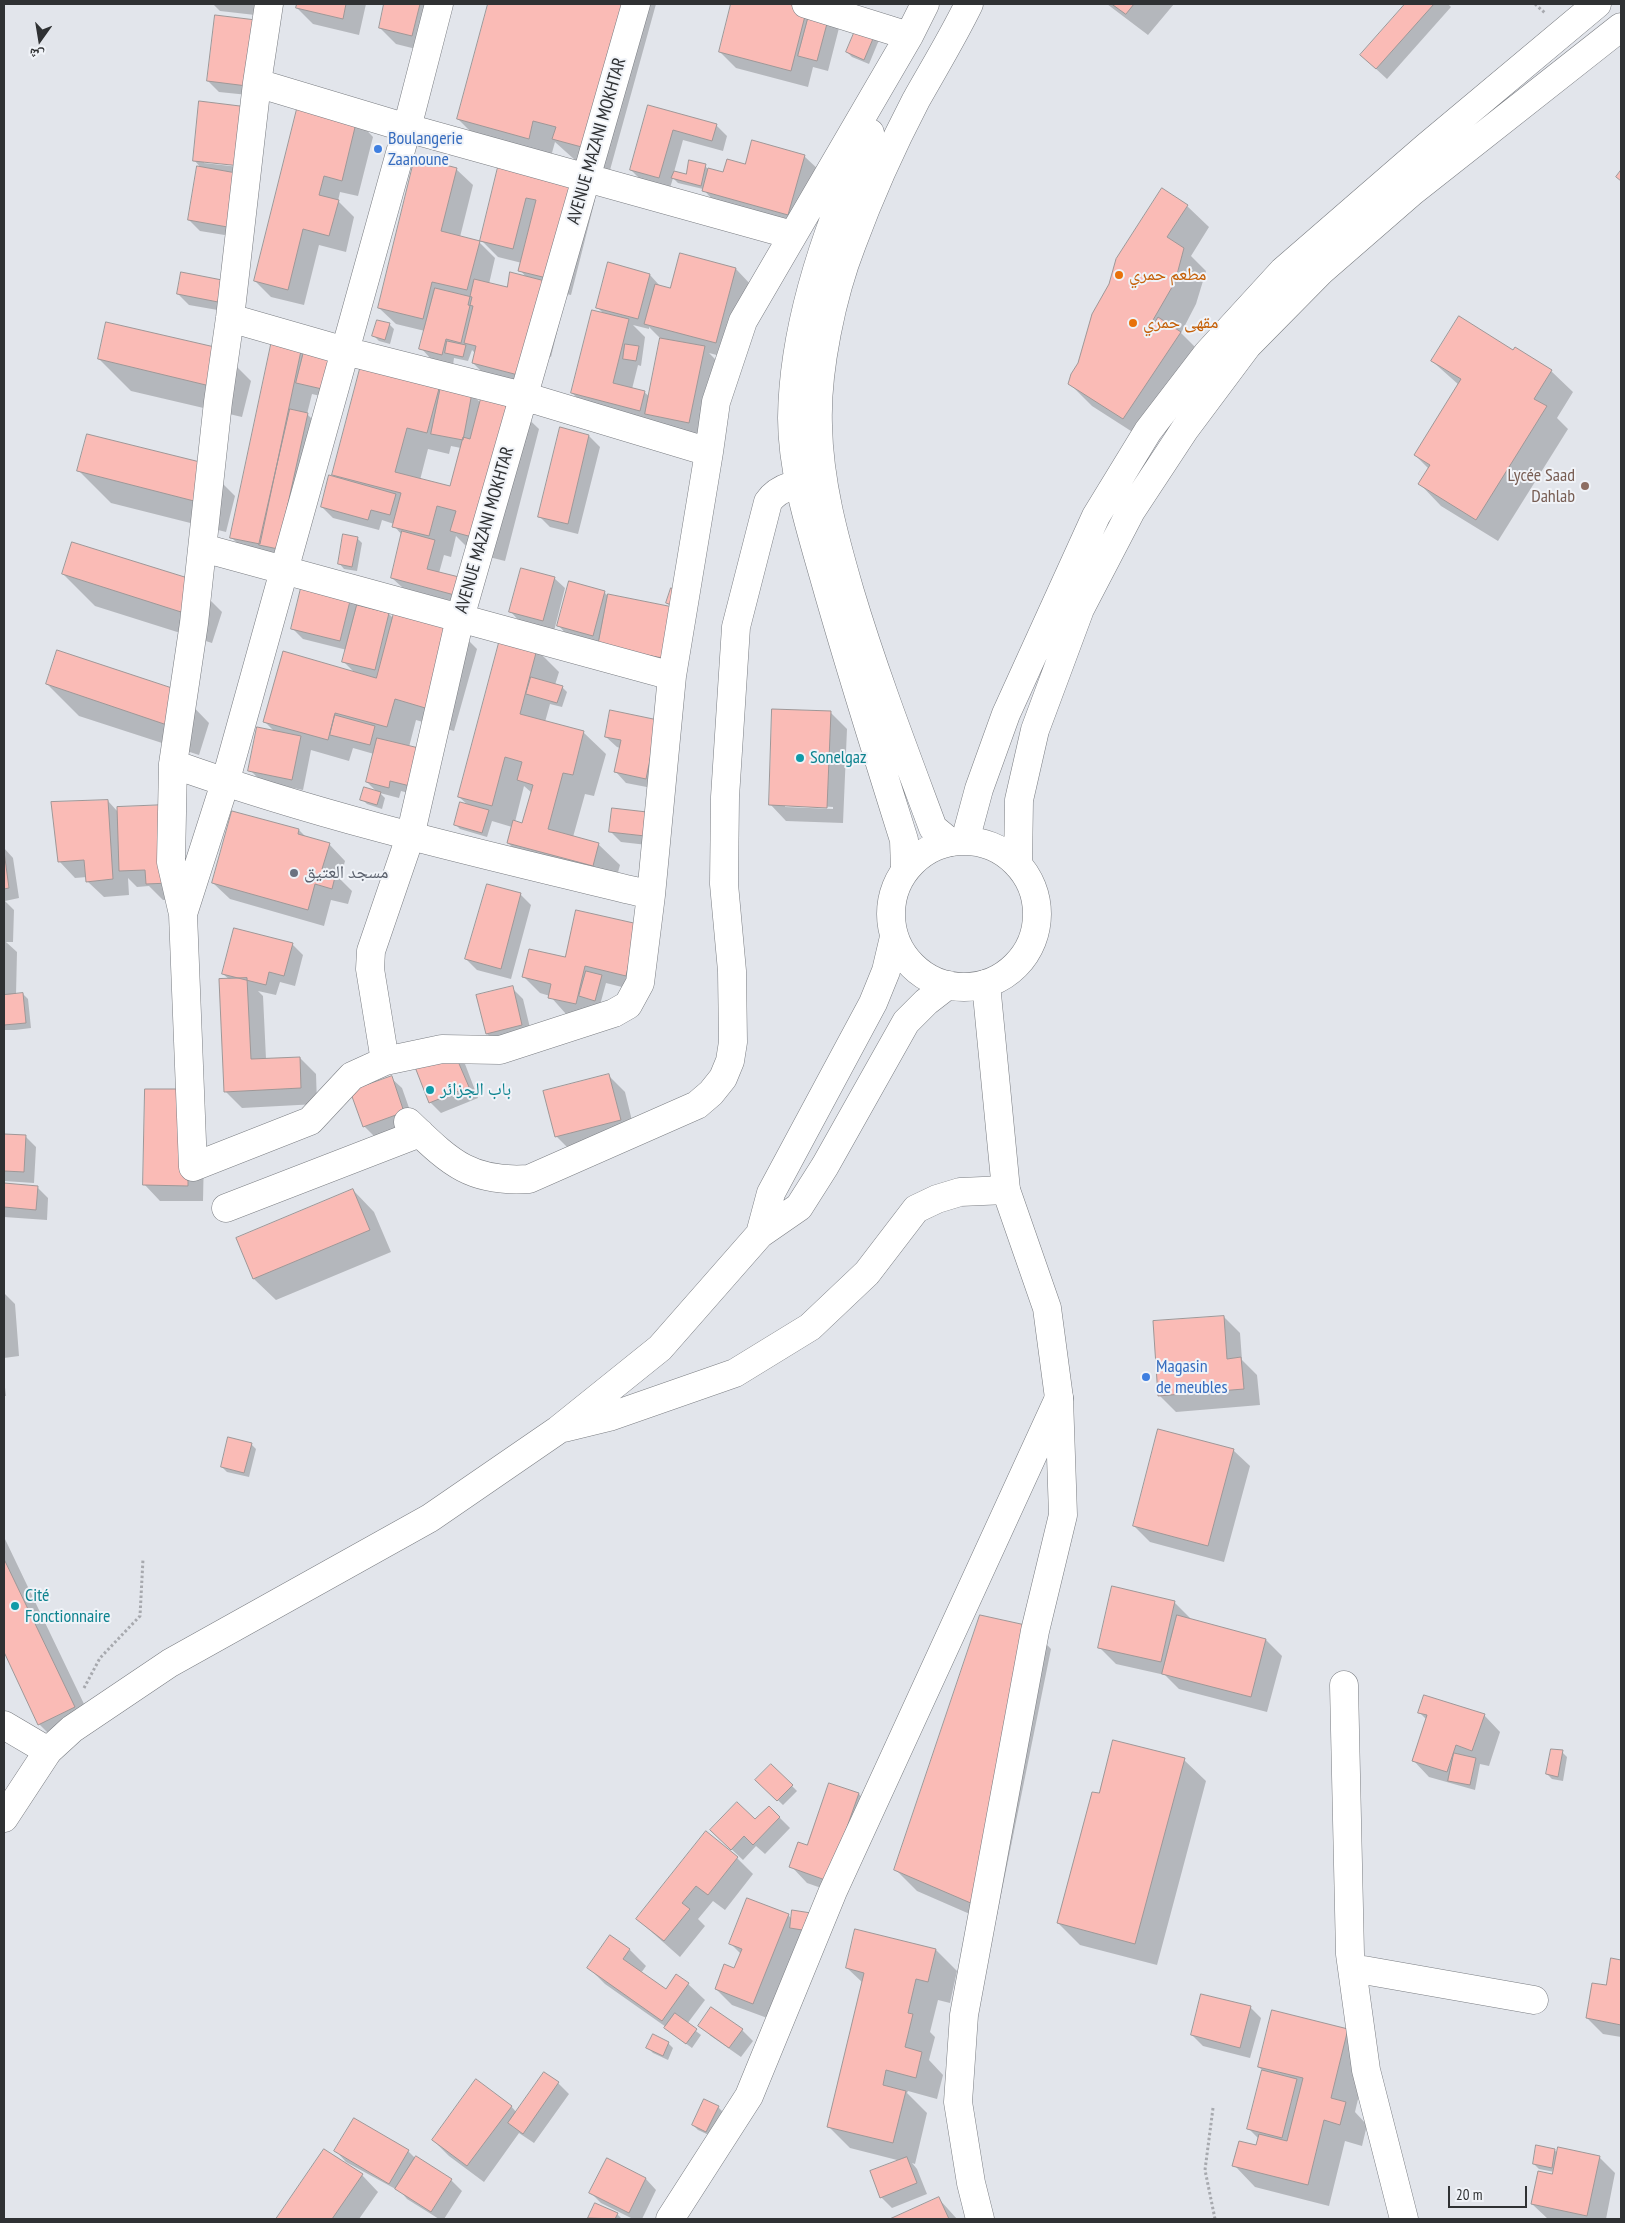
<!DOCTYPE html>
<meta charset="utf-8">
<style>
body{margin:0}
#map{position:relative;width:1625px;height:2223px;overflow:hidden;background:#e2e5eb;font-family:"PT Sans Narrow","Noto Naskh Arabic",sans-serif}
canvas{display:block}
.frame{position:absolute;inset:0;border:5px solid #2f3133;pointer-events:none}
.north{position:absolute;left:15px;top:15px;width:50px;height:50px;-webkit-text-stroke:4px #f0f3f8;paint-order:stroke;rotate:193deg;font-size:14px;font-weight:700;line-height:20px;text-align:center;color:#2f3133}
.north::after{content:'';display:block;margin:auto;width:18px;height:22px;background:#2f3133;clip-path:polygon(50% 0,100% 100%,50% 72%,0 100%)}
.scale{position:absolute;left:1448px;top:2186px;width:79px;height:22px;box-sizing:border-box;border:2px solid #2f3133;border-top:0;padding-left:6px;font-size:15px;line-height:18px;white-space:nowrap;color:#2f3133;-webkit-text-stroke:4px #f0f3f8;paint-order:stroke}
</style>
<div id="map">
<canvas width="1625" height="2223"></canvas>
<div class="frame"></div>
<div class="north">ش</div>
<div class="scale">20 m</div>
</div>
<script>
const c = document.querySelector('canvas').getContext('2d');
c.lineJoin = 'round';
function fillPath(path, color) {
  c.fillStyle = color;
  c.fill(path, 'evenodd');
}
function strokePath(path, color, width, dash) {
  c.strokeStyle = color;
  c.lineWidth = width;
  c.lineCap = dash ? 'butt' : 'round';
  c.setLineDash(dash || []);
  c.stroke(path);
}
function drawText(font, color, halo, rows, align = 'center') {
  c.font = font + ' "PT Sans Narrow","Noto Naskh Arabic",sans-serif';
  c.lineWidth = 4;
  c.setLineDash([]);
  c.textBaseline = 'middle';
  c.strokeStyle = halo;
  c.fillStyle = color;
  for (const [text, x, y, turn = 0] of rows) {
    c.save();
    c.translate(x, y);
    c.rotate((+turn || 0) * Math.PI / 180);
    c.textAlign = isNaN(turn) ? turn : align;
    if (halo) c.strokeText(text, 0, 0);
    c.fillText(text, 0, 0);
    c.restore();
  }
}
const shadow = new Path2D(`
 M213 4H265L264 16 220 11Z
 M298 4H366L359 35 313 24 297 8Z
 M386 4H444L428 52 396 44 380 28Z
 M489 4H656L610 170 575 160 555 142 550 160 480 141 458 119Z
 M732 4H783L806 9 839 28 828 71 813 67 808 87 736 68 720 52Z
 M1107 4H1174L1148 35Z
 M1407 4H1448L1451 7 1387 79 1361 55Z
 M216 16 258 96 219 92 208 81Z
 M858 27 879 40 869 64 852 57 847 52Z
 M200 103 247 108 258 119 252 176 241 175 252 186 243 238 200 231 189 220 198 168 202 169 194 160ZM204 161 248 166V168L204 163Z
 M649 107 716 125 727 136 723 151 683 140 674 172 686 176 705 166 709 170 724 174 746 165 804 156 821 172 805 230 719 207 703 189 678 183 673 178 670 188 642 181 631 170Z
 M357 120 373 137 358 196 340 192 338 201 354 217 346 252 319 245 304 305 271 297 255 281Z
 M500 164 578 184 595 200 571 295 557 292 565 299 551 357 546 356 538 391 489 379 473 363 475 353 472 350 468 361 454 358 453 365 431 359 421 348 425 331 396 324 379 308 456 169 473 185 460 237 479 242 495 258 489 284 508 289 527 278 520 270 522 263 498 257 481 240Z
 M1187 206 1209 227 1191 256 1206 271 1196 304 1181 333 1202 354 1145 440 1092 406 1070 384Z
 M681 254 736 269 752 286 732 359 709 353 720 364 705 439 589 409 572 393 604 314 597 307 650 275 660 286 671 290ZM633 325 649 329V327L661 339 650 397 644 392 632 389 638 365 641 366 645 337Z
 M222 281 229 312 189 305 178 294Z
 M389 324 394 329 390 344 379 341 374 336Z
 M302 348 333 399 312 394 307 414 318 425 277 557 248 554 231 537Z
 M219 349 251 381 242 417 131 391 99 359Z
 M1513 352 1551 371 1573 392 1557 418 1568 429 1498 541 1441 506 1420 484 1429 469 1415 455 1459 385 1432 361Z
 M362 366 471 394 481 403 517 408 539 429 505 561 473 553 456 536 451 557 444 555 439 573 473 607 403 588 392 578 403 536 394 526V524L382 520 379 530 333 518 322 507 338 479 334 475ZM451 446 461 448 451 488 420 480 428 449 449 454Z
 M561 429 589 436 600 447 578 534 550 527 539 516Z
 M203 464 235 496 226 532 111 503 79 471Z
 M357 538 362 543 357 571 344 569 339 563Z
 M63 574 190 580 222 612 212 643 95 606Z
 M554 578 565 588 554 631 521 623 511 612Z
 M672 590 684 675 569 637 559 626 604 592 609 597 672 608 667 603Z
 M351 598 360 607 389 614 394 619 455 627 477 649 454 731 416 720 409 747 424 797 401 791 399 798 380 793 385 798 382 809 367 804 362 799 378 793 367 782 374 754 353 748 349 761 311 750 303 790 261 781 250 770 275 732 264 721 355 673 344 662 347 650 303 639 292 628Z
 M537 650 559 672 555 685 562 687 567 692 562 707 550 704 545 722 584 733 606 754 594 796 585 794 573 837 598 844 620 865 614 887 530 865 508 843 512 827 492 821 487 837 460 829 455 824 468 805 459 797ZM524 786 532 793 523 825 515 822Z
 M47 684 178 691 209 723 199 755 79 716Z
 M831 713 847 729 843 823 786 821 770 804ZM785 804 833 807V809L785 807Z
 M657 721V789L626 783 616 772 620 748 617 747 606 737Z
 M108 801 118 812 186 899 163 900 149 886 137 887 128 878 129 895 104 897 87 881V877L75 878 59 861Z
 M613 810 656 846 621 842 610 831Z
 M299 830 306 837 329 844 345 861 340 879 352 891 348 904 331 900 324 926 230 899 213 883Z
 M4 848 13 858 19 898 5 901 14 910 13 942H6L17 952 16 995 23 994 28 999 31 1028 15 1030H4Z
 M520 894 531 905 511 979 477 970 466 959Z
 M638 925 642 992 606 983 600 1005 596 1004 592 1020 566 1014 550 996 540 993 524 977Z
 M292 944 303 955 295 986 280 982 276 995 258 991 263 996 266 1059 300 1058 316 1074 317 1104 242 1108 226 1092 230 980 223 974Z
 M512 988 523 999 532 1036 498 1044 487 1034Z
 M454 1053 465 1064 478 1098 441 1113 430 1102Z
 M609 1076 625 1092 636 1137 572 1152 556 1136Z
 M391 1078 402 1088 414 1122 375 1137 364 1126Z
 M189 1091 205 1107 203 1201H160L144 1184Z
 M4 1135 26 1137 36 1147 34 1183 4 1181Z
 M4 1184 37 1187 48 1198 47 1220 4 1217Z
 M353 1190 374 1212 391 1252 276 1300 254 1279 237 1239Z
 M4 1293 15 1304 19 1356 4 1358Z
 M1224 1317 1240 1333 1242 1360 1257 1375 1260 1405 1176 1412 1159 1395Z
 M4 1379 6 1396H4Z
 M251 1444 256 1449 249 1477 227 1472 222 1467Z
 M1233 1450 1250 1466 1224 1562 1150 1542 1134 1526Z
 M4 1537 96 1729 61 1746 39 1724 4 1650Z
 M1174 1602 1190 1618V1620L1266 1640 1282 1656 1267 1712 1179 1689 1165 1675 1116 1664 1099 1647Z
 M1030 1627 1051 1649 995 1925 917 1891 896 1870Z
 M1420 1713 1484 1715 1500 1732 1489 1766 1480 1764 1475 1790 1429 1777 1413 1760 1426 1719Z
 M1562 1752 1567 1757 1563 1781 1552 1779 1547 1774Z
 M1184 1760 1206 1781 1157 1965 1080 1945 1058 1923 1100 1795Z
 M771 1765 797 1791 783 1805 757 1780Z
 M830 1784 859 1794 875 1811 844 1896 807 1883 791 1866 808 1847Z
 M769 1807 790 1828 765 1854 756 1846 743 1860 711 1830 755 1821Z
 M737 1858 753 1874 725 1910 713 1901 698 1919 705 1926 680 1957 637 1919Z
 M811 1914 770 2019 732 2005 716 1989 735 1969 741 1954 731 1944 788 1915 792 1919Z
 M630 1950 646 1966 641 1973 666 1990 688 1984 705 2000 687 2024 701 2035 692 2048 671 2033 666 2027 605 1984 588 1967Z
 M936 1950 957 1971 950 2003 938 2000 930 2032 935 2037 929 2060 943 2075 937 2099 908 2091 907 2093 927 2113 915 2164 912 2163 917 2169 927 2194 892 2208 881 2197 901 2161 850 2148 828 2126 863 1983 847 1968Z
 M1612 1960 1621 1962V2037L1603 2034 1587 2018 1607 1987Z
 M1250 2007 1261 2018 1250 2058 1203 2046 1192 2035Z
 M700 2025 742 2030 753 2041 741 2057 711 2036Z
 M1348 2030 1369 2052 1355 2112 1367 2125 1362 2146 1345 2141 1329 2206 1255 2187 1234 2165 1257 2147 1259 2139 1248 2128 1263 2071 1259 2067Z
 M668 2043 673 2048 668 2060 653 2053 648 2048Z
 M558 2083 569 2094 534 2143 519 2133 484 2182 449 2156 433 2140 511 2106 517 2113Z
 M718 2107 723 2112 711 2136 698 2130 693 2125Z
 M325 2150 362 2175 378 2192 359 2219H278Z
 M1554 2150 1558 2153 1599 2157 1615 2173 1606 2219H1548L1532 2204 1554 2172 1539 2169 1534 2164Z
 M336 2151H408L416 2159 451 2180 462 2191 444 2219H439L407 2199 401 2192 346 2162Z
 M608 2160 646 2179 656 2190 642 2219H633L601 2203 591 2193Z
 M939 2199 957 2219H893Z
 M596 2204 617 2214 622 2219H590Z`);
const building = new Path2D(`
 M297 4H346L343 19 296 8Z
 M384 4H420L412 36 379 28Z
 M488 4H629L589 149 552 139 556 127 533 121 529 139 457 119Z
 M731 4H788L807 8 791 71 719 52Z
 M1112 4H1134L1126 14Z
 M1405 4H1434L1376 69 1360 55Z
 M810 11 829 16 817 61 798 56Z
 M215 15 256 20 247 86 207 81Z
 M857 26 875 34 864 60 846 52Z
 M199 101 248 107 241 166 193 161Z
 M298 105 357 119 342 181 324 176 319 195 339 200 329 236 303 229 288 290 254 281Z
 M648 105 717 124 712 141 673 130 659 178 630 170Z
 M752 140 805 155 788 215 702 191 708 168 723 172 727 159 745 164Z
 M415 157 457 168 441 231 480 241 467 290 432 282 423 319 378 308Z
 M689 160 706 164 701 186 671 178 674 171 686 174Z
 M499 163 579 183 555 280 518 271 536 200 526 198 513 249 480 241Z
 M197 166 242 174 233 228 188 220Z
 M1621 170V181L1616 177Z
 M1162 188 1188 205 1167 237 1184 248 1175 282 1149 327 1147 335 1158 317 1181 332 1123 419 1068 384 1071 374 1078 363 1092 314 1109 284 1116 259Z
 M680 253 736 268 716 343 644 324 655 284 670 288Z
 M608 262 650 274 638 319 596 308Z
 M181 272 222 280 218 302 177 294Z
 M510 272 549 282 522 376 472 363 476 346 464 343 473 306 468 305 474 279 507 287Z
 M435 288 472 297 461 343 446 339 442 355 419 349Z
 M592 310 629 319 613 383 645 391 640 411 571 393Z
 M1459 316 1513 350 1515 347 1552 370 1534 399 1547 406 1476 520 1418 484 1430 465 1414 455 1461 379 1431 361Z
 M377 320 390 323 385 340 372 336Z
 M106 322 219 348 210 386 98 359Z
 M660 338 705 346 689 423 645 414Z
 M272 340 302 346 260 544 230 538Z
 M447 341 466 345 463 357 445 353Z
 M625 344 639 346 636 361 623 359Z
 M304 351 330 358 322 389 296 383Z
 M361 365 440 385 427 433 407 428 395 472 450 486 463 437 470 439 481 397 518 406 483 540 450 531 456 511 437 506 429 536 392 527 401 493 332 475Z
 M441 386 472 393 463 440 431 434Z
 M290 409 308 413 278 549 259 545Z
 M560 427 589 435 568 524 538 517Z
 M87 434 204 463 194 501 77 471Z
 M329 475 396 494 390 515 371 510 368 520 321 507Z
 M402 531 435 540 427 569 467 579 462 597 391 578Z
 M343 534 358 537 352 567 338 564Z
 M72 542 191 579 181 612 62 574Z
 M521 568 555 577 543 621 509 612Z
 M569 581 605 591 593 636 557 626Z
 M302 584 351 597 340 641 291 629Z
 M671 588 682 592 677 607 666 603Z
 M608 594 678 608 668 659 598 646Z
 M357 605 389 613 375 670 342 662Z
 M395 609 456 626 432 710 395 699 387 727 335 713 328 740 263 722 283 651 376 678Z
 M500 639 537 649 520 714 584 731 573 775 563 773 548 829 599 843 593 866 507 843 513 820 522 823 533 785 517 780 522 762 505 757 492 806 458 797Z
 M57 650 178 690 167 725 46 684Z
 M531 677 563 686 557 703 526 694Z
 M772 709 831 711 827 808 769 805Z
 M610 710 658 720 646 779 614 772 621 740 605 737Z
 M335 715 375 726 370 745 330 735Z
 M257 727 301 736 292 780 248 771Z
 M377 738 423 749 414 787 390 781 389 788 366 782Z
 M364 787 381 792 377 805 360 800Z
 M108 800 113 879 86 882 84 860 58 862 51 802Z
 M460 802 489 810 482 833 454 825Z
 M166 805 170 883 146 884 145 870 119 871 117 807Z
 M612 808 647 812 645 836 609 832Z
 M232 811 299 829 298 834 330 843 322 869 336 873 332 889 315 884 308 910 212 883Z
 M4 851 9 888 4 889Z
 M487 884 521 893 501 969 465 959Z
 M576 910 638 924 626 976 585 966 576 1004 548 998 551 984 522 977 529 949 565 957Z
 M234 928 293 943 284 976 269 972 266 985 222 974Z
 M586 971 602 975 595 1001 579 996Z
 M247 978 251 1059 300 1057 301 1088 224 1092 219 979Z
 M513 986 522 1025 486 1034 476 995Z
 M23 993 26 1023 4 1025V995Z
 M454 1052 469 1087 429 1103 415 1067Z
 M609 1074 621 1120 555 1137 543 1091Z
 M392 1076 404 1112 363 1127 350 1091Z
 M145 1089H189L188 1186 143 1185Z
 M4 1134 26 1135 24 1172 4 1171Z
 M4 1183 38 1186 36 1210 4 1207Z
 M353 1189 370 1230 253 1279 236 1238Z
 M1224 1316 1227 1359 1241 1357 1244 1389 1158 1396 1153 1321Z
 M1158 1429 1234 1449 1208 1546 1133 1526Z
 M228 1437 252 1443 244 1473 221 1467Z
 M4 1559 75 1707 38 1725 4 1652Z
 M1112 1586 1175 1601 1161 1662 1098 1648Z
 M980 1615 1030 1626 973 1904 894 1870Z
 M1177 1615 1266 1639 1251 1697 1162 1674Z
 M1424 1695 1485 1714 1472 1751 1456 1745 1447 1772 1412 1761 1427 1715 1418 1713Z
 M1113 1740 1185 1758 1135 1944 1057 1923 1092 1792 1099 1793Z
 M1551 1749 1563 1750 1558 1777 1546 1774Z
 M1454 1753 1476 1758 1470 1785 1448 1781Z
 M771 1764 793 1785 777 1801 755 1780Z
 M829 1783 859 1793 828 1881 789 1867 798 1842 807 1845Z
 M737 1802 755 1819 769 1806 780 1817 753 1845 744 1836 731 1850 710 1830Z
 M706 1831 738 1857 708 1895 696 1886 682 1903 690 1909 664 1941 636 1919Z
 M747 1898 789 1914 753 2004 715 1989 724 1964 734 1968 742 1949 729 1944Z
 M792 1910 811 1913 808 1931 790 1928Z
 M855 1929 936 1949 928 1982 916 1979 908 2013 913 2014 905 2047 922 2052 916 2078 886 2070 883 2085 906 2091 893 2143 827 2127 864 1973 846 1968Z
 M610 1935 630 1949 623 1959 666 1989 676 1974 689 1983 662 2021 587 1968Z
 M1611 1958 1621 1960V2025L1586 2018 1592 1983 1606 1985Z
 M1201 1994 1251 2006 1240 2048 1191 2035Z
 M711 2007 743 2029 729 2048 698 2026Z
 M1272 2010 1348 2029 1331 2098 1346 2102 1340 2125 1324 2120 1308 2185 1232 2166 1239 2141 1256 2145 1259 2134 1287 2141 1303 2078 1258 2067Z
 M675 2013 697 2029 686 2044 664 2028Z
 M653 2034 669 2042 663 2056 646 2048Z
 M1262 2070 1297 2079 1282 2138 1247 2129Z
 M544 2072 559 2082 523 2134 508 2123Z
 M476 2079 512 2106 467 2166 432 2140Z
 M704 2099 719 2106 706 2132 692 2125Z
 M354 2118 409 2150 389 2184 334 2151Z
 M1536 2145 1555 2149 1552 2168 1533 2164Z
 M1558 2147 1600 2156 1587 2216 1531 2204 1538 2171 1552 2174Z
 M324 2149 363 2174 332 2219H276Z
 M416 2156 452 2179 431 2212 395 2189Z
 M907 2157 917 2183 880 2198 870 2171Z
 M607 2158 646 2178 629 2213 589 2193Z
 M939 2197 949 2219H890Z
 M595 2203 618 2213 615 2219 588 2218Z`);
const path = new Path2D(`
 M1535 4 1545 13
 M84 1688 100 1658 140 1616 143 1559
 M1213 2108 1205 2170 1215 2219`);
const minor = new Path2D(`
 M269 4 257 83 230 318 218 402 194 623 173 764 171 862 183 914 193 1167 310 1121 352 1076 385 1061 442 1049 500 1050 614 1013 628 1005 640 983 651 895 672 676 709 452 716 402 743 321 909 36 925 4
 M806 4 909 36
 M257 83 407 128 792 235
 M870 133C830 219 793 322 792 418 792 473 811 531 826 584 850 669 877 754 904 840L905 870
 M230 318 345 351 523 396 709 452
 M203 548 672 676
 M173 764C329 820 490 856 651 895
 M950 842 933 828C904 750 874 672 850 592 834 537 819 482 818 425 816 371 832 295 852 244 870 195 892 146 916 100 934 68 953 37 969 4
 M183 914 225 783 407 128 439 4
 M385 1061 370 969 371 951 410 837 460 618 636 4
 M408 1122C449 1161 469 1183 529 1179L697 1105 711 1093 723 1078 730 1061 733 1042 732 971 724 884 725 797 736 627 768 502C780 484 803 483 823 481
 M226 1208 420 1133
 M1344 1685 1350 1954 1366 2070 1404 2219
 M4 1725 48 1751
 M1352 1968 1534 2000
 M670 2219 749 2096 833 1891 1059 1398`);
const primary = new Path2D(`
 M980 2219 971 2183 958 2102 964 2015 1035 1631 1063 1515 1059 1398 1047 1308 1006 1190 986 984`);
const trunk = new Path2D(`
 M965 841 979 789 1006 714 1096 516 1148 431 1207 354 1283 271 1426 147 1597 4
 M891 914a73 73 0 1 1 146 0a73 73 0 1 1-146 0Z
 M1018 865 1019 800 1035 730 1080 609 1131 511 1185 429 1247 346 1321 271 1413 191 1621 27
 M760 1234 771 1193 873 1003 886 971 894 937
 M564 1428 609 1417 735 1373 810 1327 867 1273 916 1209 937 1199 960 1192 1006 1190
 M4 1818 48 1751 72 1729 170 1663 430 1518 558 1430 660 1348 760 1234 799 1207 825 1166 906 1022 926 1002 948 985`);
const markers = [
 [378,149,5,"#3f7fe0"],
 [1119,275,5,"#e8710a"],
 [1133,323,5,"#e8710a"],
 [1585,486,5,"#8d6e63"],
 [800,758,5,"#0f9aa8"],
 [294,873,5,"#6b7280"],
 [430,1090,5,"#0f9aa8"],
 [1146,1377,5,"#3f7fe0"],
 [15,1606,5,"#0f9aa8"]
];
const shopNames = [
 ["Boulangerie",388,139],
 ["Zaanoune",388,160],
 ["Magasin",1156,1367],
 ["de meubles",1156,1388]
];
const streetNames = [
 ["AVENUE MAZANI MOKHTAR",597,141,-74],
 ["AVENUE MAZANI MOKHTAR",485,530,-74]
];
const foodNames = [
 ["مطعم حمري",1129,275],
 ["مقهى حمري",1143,323]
];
const educationNames = [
 ["Lycée Saad",1575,476],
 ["Dahlab",1575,497]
];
const cultureNames = [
 ["Sonelgaz",810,758],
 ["باب الجزائر",440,1090],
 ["Cité",25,1596],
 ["Fonctionnaire",25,1617]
];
const worshipNames = [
 ["مسجد العتيق",304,873]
];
fillPath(shadow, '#0003');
fillPath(building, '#fabbb6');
strokePath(building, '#9e9797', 1);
strokePath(minor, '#7a7d82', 29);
strokePath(primary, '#7a7d82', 29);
strokePath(trunk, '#7a7d82', 29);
strokePath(path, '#a7a9ae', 3, [2.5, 2.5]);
strokePath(minor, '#fff', 28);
strokePath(primary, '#fff', 28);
strokePath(trunk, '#fff', 28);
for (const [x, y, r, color] of markers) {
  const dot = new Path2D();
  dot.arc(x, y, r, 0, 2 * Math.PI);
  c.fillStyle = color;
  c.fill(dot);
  strokePath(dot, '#f0f3f8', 2);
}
drawText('18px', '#366cbe', '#f0f3f8', shopNames, 'left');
drawText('18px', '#2f3133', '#f0f3f8', streetNames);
drawText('18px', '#c56008', '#f0f3f8', foodNames, 'left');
drawText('18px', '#785e54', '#f0f3f8', educationNames, 'right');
drawText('18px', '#0d838f', '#f0f3f8', cultureNames, 'left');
drawText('18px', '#5b616d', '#f0f3f8', worshipNames, 'left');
</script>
